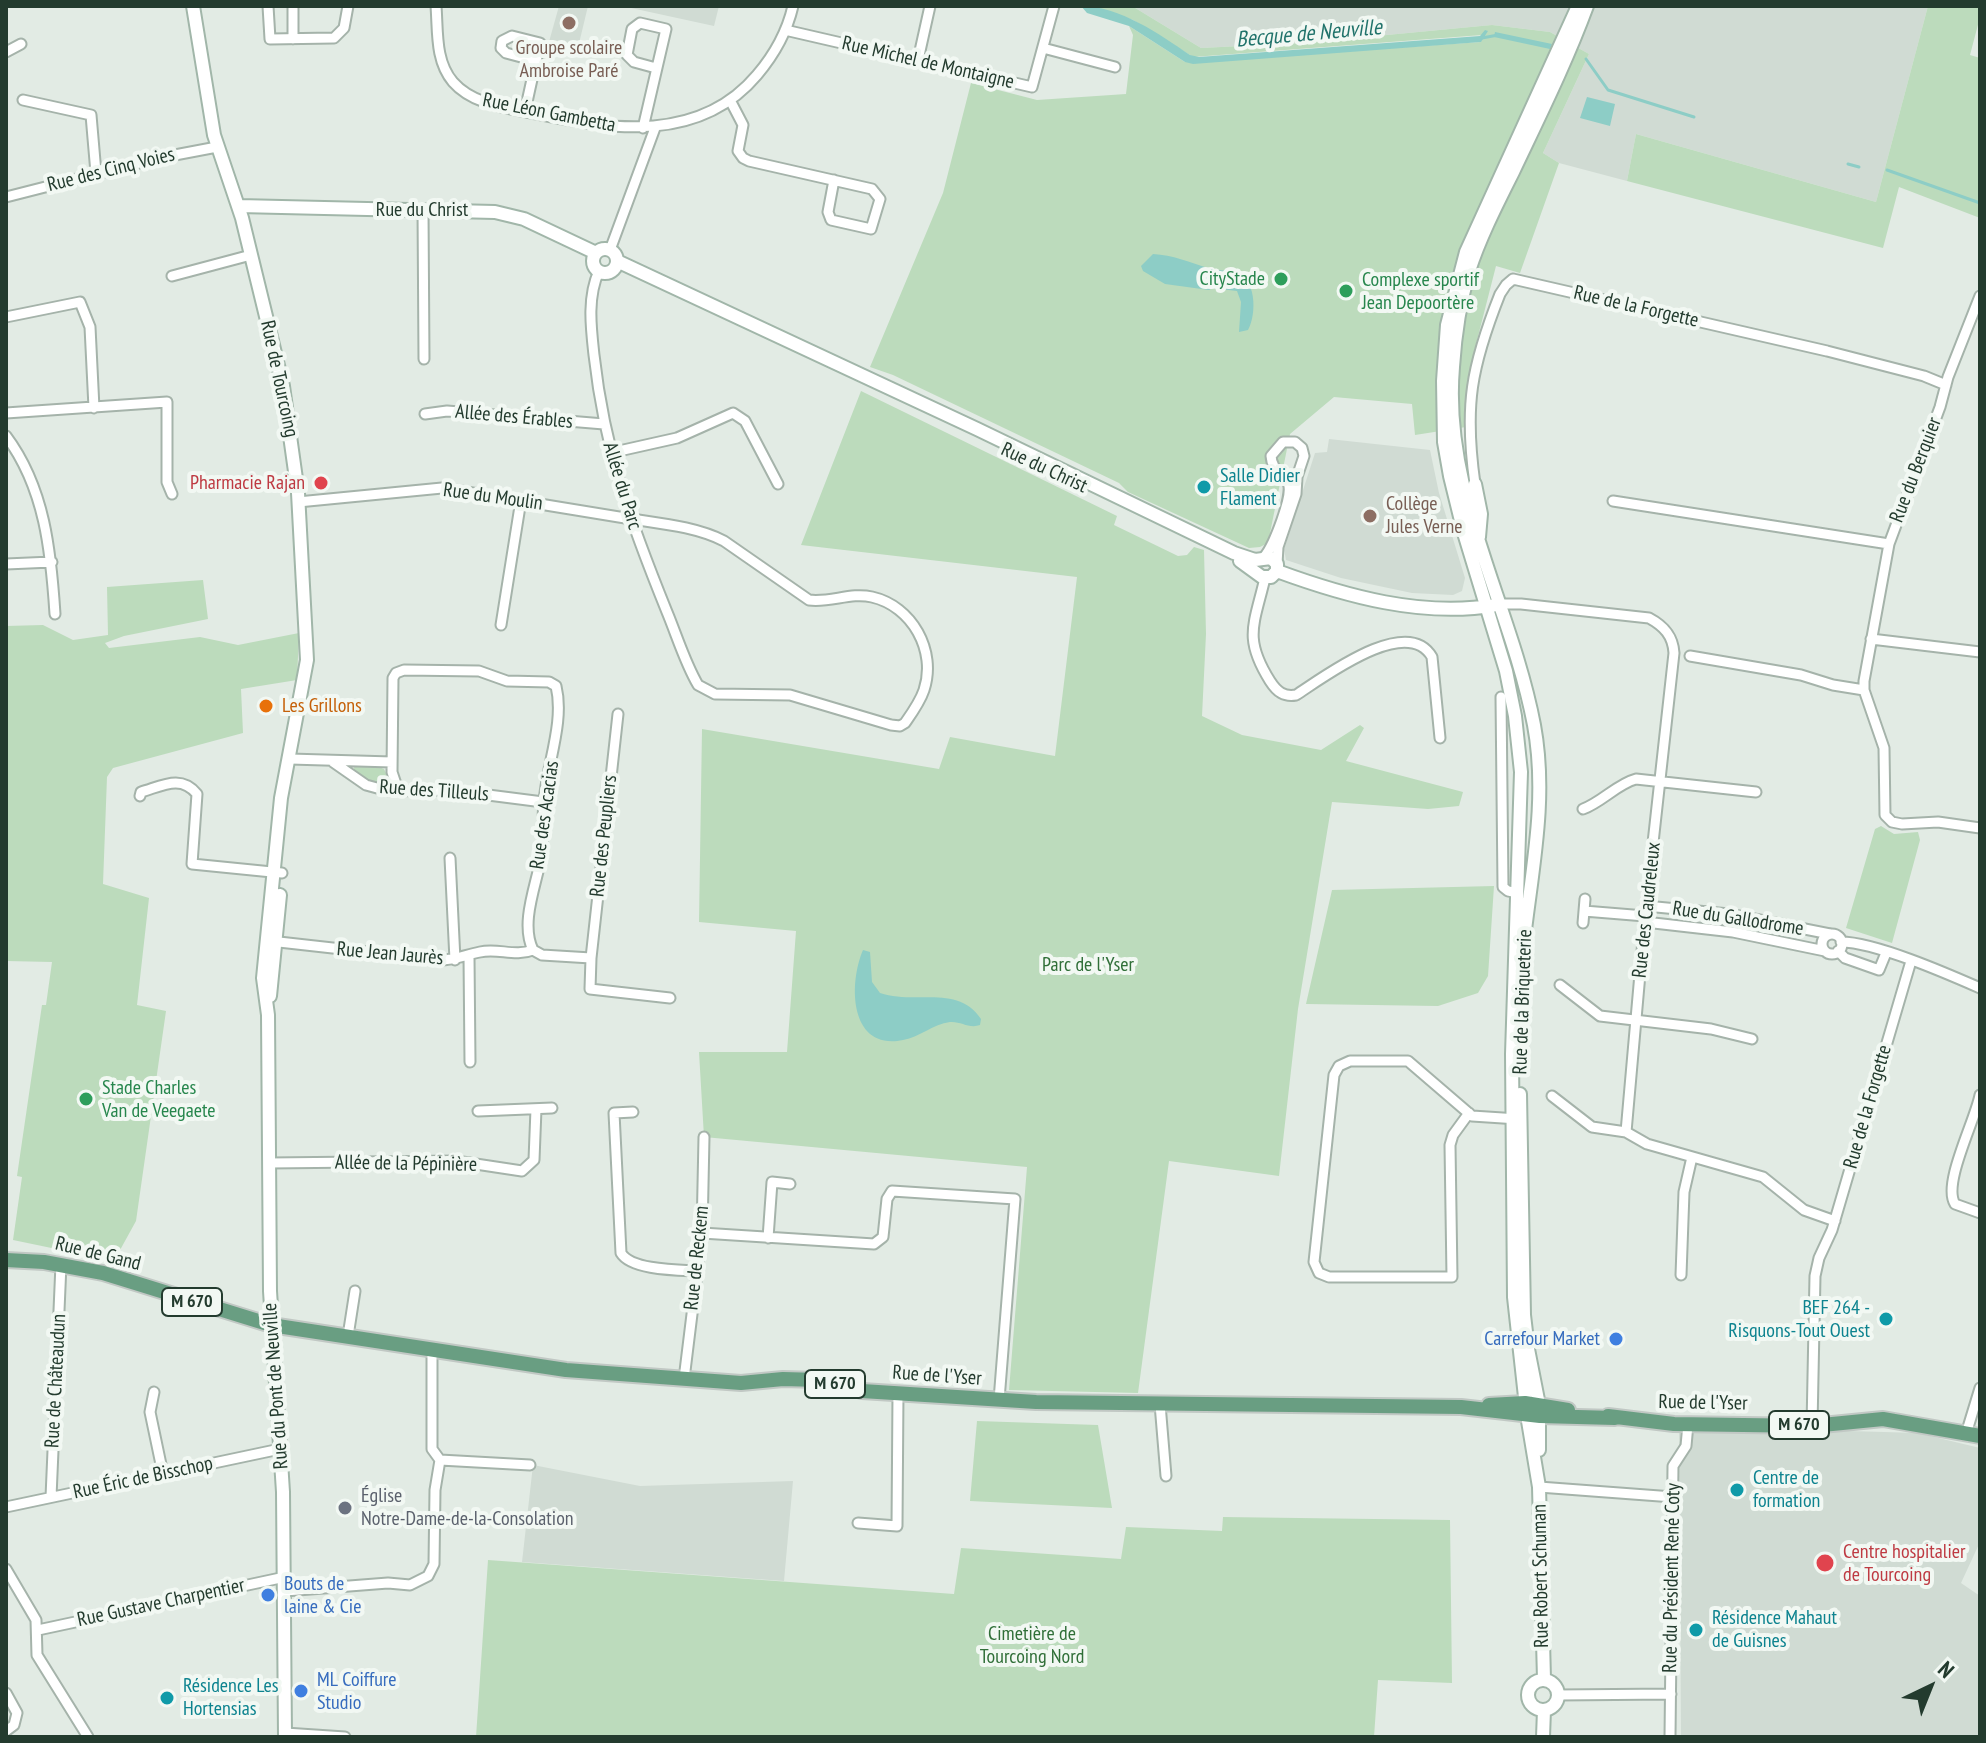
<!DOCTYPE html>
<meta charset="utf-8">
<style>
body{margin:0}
#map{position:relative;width:1986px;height:1743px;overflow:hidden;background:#e2ebe4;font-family:"PT Sans Narrow",sans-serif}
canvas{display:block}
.frame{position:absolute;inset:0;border:8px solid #233b2e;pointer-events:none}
.north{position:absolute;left:1890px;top:1647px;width:80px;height:80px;-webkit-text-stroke:6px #f2f8f3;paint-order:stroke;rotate:43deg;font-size:22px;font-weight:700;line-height:32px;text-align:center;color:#233b2e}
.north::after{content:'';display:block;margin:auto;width:28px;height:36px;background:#233b2e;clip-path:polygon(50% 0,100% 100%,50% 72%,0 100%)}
</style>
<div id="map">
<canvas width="1986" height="1743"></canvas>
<div class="frame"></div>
<div class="north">N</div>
</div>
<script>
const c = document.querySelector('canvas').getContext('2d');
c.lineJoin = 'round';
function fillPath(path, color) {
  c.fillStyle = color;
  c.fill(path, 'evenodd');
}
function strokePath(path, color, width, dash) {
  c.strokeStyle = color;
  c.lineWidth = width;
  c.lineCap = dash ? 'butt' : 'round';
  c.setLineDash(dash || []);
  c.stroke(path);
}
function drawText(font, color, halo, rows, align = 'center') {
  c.font = font + ' "PT Sans Narrow",sans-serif';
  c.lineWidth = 8;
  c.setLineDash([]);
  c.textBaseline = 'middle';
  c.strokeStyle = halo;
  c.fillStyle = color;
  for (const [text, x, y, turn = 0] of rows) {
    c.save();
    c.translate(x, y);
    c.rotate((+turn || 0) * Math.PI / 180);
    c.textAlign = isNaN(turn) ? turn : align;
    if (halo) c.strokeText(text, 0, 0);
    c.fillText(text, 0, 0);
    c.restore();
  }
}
const built = new Path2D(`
 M559 6H588L576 56 547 49Z
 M622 6H719L714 26Z
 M1132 6H1928L1876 202 1636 134 1627 181 1559 163 1543 153 1589 54 1550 32 1492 25 1303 43 1201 48Z
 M1329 439 1430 450 1439 493 1465 578 1462 591 1453 595 1412 593 1341 578 1286 560 1284 549 1315 453 1327 452Z
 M1679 1426 1918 1433 1980 1448V1542L1961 1583 1980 1596V1737H1681Z
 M533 1465 640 1486 793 1481 784 1581 522 1562Z`);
const green = new Path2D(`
 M1092 6H1132L1201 48 1303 43 1492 25 1550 32 1589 54 1543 153 1559 163 1520 273 1496 266 1474 352 1466 427 1415 435 1412 404 1334 397 1290 434 1268 543 1260 547 1249 548 1128 492 1119 483 893 375 870 367 943 193 971 83 1037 100 1126 94 1133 35 1129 26 1185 62 1481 42 1482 35 1193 57 1133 20Z
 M1928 6H1980V17L1970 55 1980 58V218L1899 187 1883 248 1627 181 1636 134 1876 202Z
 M861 391 1117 516 1114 525 1178 556 1187 555 1194 547 1204 550 1206 634 1202 716 1242 735 1321 750 1360 725 1364 728 1346 761 1463 792 1459 806 1428 809 1332 802 1298 1009 1279 1176 1169 1161 1138 1393 1009 1390 1027 1167 704 1137 699 1052H787L796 931 699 922 702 729 939 769 950 737 1055 756 1077 577 801 545Z
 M203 580 208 619 124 636 105 643 109 648 200 637 238 645 299 633 297 680 241 689 243 733 113 768 107 777 103 884 149 898 137 1005 166 1011 136 1221 114 1261 13 1240 22 1177 17 1176 42 1005H46L52 962 6 961V626L43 625 73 640 108 635 107 587Z
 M355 765 376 766 384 769 389 779 387 785 372 784 353 771Z
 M1881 826 1894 834 1918 832 1920 840 1892 943 1846 928 1875 829Z
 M1494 886 1488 976 1478 993 1438 1006 1306 1004 1332 890Z
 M977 1421 1098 1425 1112 1508 970 1501Z
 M1223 1517 1450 1520 1452 1683 1378 1680 1374 1737H476L488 1560 954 1594 961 1548 1121 1559 1126 1527 1222 1531Z`);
const water = new Path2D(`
 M1081 6C1120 6 1159 34 1190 55L1199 57 1480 36 1485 30 1488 31 1481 42 1193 64 1185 62 1129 26 1087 13Z
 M1495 32 1552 44 1550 49 1494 37Z
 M1587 97 1615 104 1610 126 1580 118Z
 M1153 254C1173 255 1189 262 1208 268 1217 271 1224 270 1232 271 1257 275 1257 314 1248 330L1239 332 1241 302 1237 291 1212 288 1209 290 1165 284 1143 271 1141 266Z
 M863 950 870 952 872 982 880 993C915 1005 958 984 981 1019L980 1025C969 1029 961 1021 950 1022 933 1024 920 1037 903 1040 850 1051 848 985 863 950Z`);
const stream = new Path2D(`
 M1482 38 1498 35
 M1586 59 1608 90 1694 117
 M1848 164 1859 167
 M1887 170 1980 203`);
const street = new Path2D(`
 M268 6 270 39 334 38 344 28 348 6
 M436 6C438 31 435 61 453 82 473 105 508 108 536 114 612 130 700 143 757 75 774 55 787 32 793 6
 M785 30 1032 87 1054 6
 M293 39V6
 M1043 48 1115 67
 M6 52 21 44
 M918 60 930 6
 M23 100 91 115 96 173
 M730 100 743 125 738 151 743 158 749 161 872 189 880 199 871 229 831 220 828 212 834 180
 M525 111 540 43 512 36 502 41 501 48 506 53 536 61
 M643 128 666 29 640 23 632 29 627 55 634 62 656 68
 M6 197 159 158 217 147
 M423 209 424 359
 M610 250 655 128
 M172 276 251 255
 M1980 296 1948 377 1940 407 1889 544 1864 681V690L1884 748 1885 815 1892 822 1902 824 1938 822 1980 828
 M6 317 80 302 90 327 94 408
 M6 413 167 402V482L172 494
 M425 414 447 411 604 424
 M6 436C45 488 51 552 55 614
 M610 453 677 438 733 413 745 421 778 484
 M1475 484C1464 406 1471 367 1500 294L1506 285 1513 279 1827 351 1924 376 1946 385
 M1613 501 1889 544
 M298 502 442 488 619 517C652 523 693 525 724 541L809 600C830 603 851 592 872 597 912 606 937 651 924 690 920 702 912 713 905 723L900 726 891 725 790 695 715 694 698 685C685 663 677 636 667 612 631 523 605 453 594 355 591 328 587 297 599 271
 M1264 557C1273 547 1294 495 1288 483 1282 471 1272 471 1271 456L1283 442H1295L1302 448 1304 456 1297 477 1296 494 1278 547 1277 564
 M6 564 52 562
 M1265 578C1254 625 1243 638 1270 681 1277 692 1284 697 1296 695 1324 677 1407 614 1432 657L1440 738
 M1500 604H1521L1649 618C1664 626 1673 636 1674 653L1646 906 1626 1132 1647 1144 1763 1177 1804 1210 1835 1221
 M501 625 521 500
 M1871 639 1980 652
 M1690 656 1801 675 1833 685 1864 690
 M1501 697 1503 887 1508 891 1518 893
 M290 759 392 762
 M333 762 366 785 388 791 449 790 543 802
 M405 790 396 784 392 772 393 678 396 673 404 670 479 671 507 681 549 682 556 686C565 723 546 766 544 803 542 821 544 840 541 858 536 886 520 923 533 950
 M140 796 141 792C162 786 181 774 197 794L192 864 282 873
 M1583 809C1602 802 1617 784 1636 779L1756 792
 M450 858 455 960
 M1646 906 1729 914 1830 934
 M1584 911 1645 916
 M1645 922 1733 932 1825 951
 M1583 923 1585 899
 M1822 944a10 10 0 1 1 20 0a10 10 0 1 1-20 0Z
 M270 941 440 960C455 960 465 955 480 952 498 948 515 957 533 950L542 955 591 958 590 989 670 998
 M1841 942C1875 942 1948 974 1980 988
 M1838 951 1845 958 1879 970 1886 953
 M469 956 470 1062
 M591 958 618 714
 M1560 985 1600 1016 1711 1029 1752 1039
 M1980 1095C1975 1121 1942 1184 1955 1204L1980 1213
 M1552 1096 1592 1127 1626 1132
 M478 1111 552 1108
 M633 1112 614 1113 621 1253C631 1270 677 1270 697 1271
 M1469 1113 1453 1135 1450 1145 1452 1277H1329L1319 1273 1314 1262 1334 1075 1339 1066 1350 1061H1408L1472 1116 1518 1119
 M269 1163 456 1161 522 1171 534 1160 536 1109
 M702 1233 874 1244 883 1237 887 1199 892 1191 1015 1199 999 1400
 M768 1238 772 1182 790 1184
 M1681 1275 1684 1192 1692 1157
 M348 1336 355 1291
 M684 1379 702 1233 704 1137
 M154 1392 150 1412 163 1474
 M1160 1404 1166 1476
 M1812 1426 1815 1276 1819 1258 1832 1230 1911 961
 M1966 1434 1980 1388
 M440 1460 530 1465
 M1539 1487 1673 1497
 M51 1497 61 1264
 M6 1507 280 1449
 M858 1523 897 1526 898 1393
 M6 1569 36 1620 37 1655 88 1737
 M285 1591 388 1583 410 1585 428 1576 434 1564 435 1490 440 1460 432 1449V1350
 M38 1630 285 1577
 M6 1693 17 1713 14 1725 6 1731
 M1558 1695 1671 1694
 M285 1733 345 1737
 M1670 1737 1673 1466 1686 1446 1688 1424`);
const secondary = new Path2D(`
 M193 6 214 135 242 218 283 386 298 493 307 660 281 798 263 978 268 1015 270 1291 283 1492 285 1737
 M239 206 495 212 524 219 596 253
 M593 261a12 12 0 1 1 24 0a12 12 0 1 1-24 0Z
 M617 261 977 429 1234 553 1255 560 1271 558 1277 564V571
 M1475 484 1481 514 1479 537
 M1240 561 1262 577H1271L1277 571
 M1277 571C1345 596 1423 618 1496 605
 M1523 947C1531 873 1548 800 1534 725 1511 604 1442 493 1453 367 1455 335 1460 302 1469 271 1480 237 1497 204 1513 172 1539 117 1566 63 1587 6
 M270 996 280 895
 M1520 1094 1524 1315 1528 1349 1539 1405V1450
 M1544 1679 1539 1487 1527 1415 1514 1297 1512 1054 1521 772 1515 716 1506 671 1464 533 1450 476 1444 442 1443 381 1447 325 1466 252 1578 6
 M1528 1695a15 15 0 1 1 30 0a15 15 0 1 1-30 0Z
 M1543 1737 1544 1710`);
const primary = new Path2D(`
 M6 1260 44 1262 103 1273 271 1325 566 1370 741 1383 783 1379 819 1380 862 1391 1036 1402 1461 1407 1540 1416 1615 1418
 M1489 1405 1525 1403 1568 1410
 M1608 1416 1674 1424 1812 1426 1883 1419 1980 1436`);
const markers = [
 [569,23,8,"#8d6e63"],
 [1281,279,8,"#2e9e5b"],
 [1346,291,8,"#2e9e5b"],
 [321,483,8,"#e0444e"],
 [1204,487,8,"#0f9aa8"],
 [1370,516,8,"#8d6e63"],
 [266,706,8,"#e8710a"],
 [86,1099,8,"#2e9e5b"],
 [1886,1319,8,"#0f9aa8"],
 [1616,1339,8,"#3f7fe0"],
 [1737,1490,8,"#0f9aa8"],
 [345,1508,8,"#6b7280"],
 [1825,1563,10,"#e0444e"],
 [268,1595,8,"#3f7fe0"],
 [1696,1630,8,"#0f9aa8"],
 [301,1691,8,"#3f7fe0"],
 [167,1698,8,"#0f9aa8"]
];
const shields = [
 [192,1302,60],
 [835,1384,60],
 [1799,1425,60]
];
const shieldNames = [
 ["M 670",192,1302],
 ["M 670",835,1384],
 ["M 670",1799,1425]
];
const educationNames = [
 ["Groupe scolaire",569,48],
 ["Ambroise Paré",569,71],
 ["Collège",1386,504,"left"],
 ["Jules Verne",1386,527,"left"]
];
const streetNames = [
 ["Rue Michel de Montaigne",928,63,13],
 ["Rue Léon Gambetta",549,113,11],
 ["Rue des Cinq Voies",111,170,-14],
 ["Rue du Christ",422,210],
 ["Rue de la Forgette",1636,307,13],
 ["Rue de Tourcoing",279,379,78],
 ["Allée des Érables",514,417,5],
 ["Rue du Christ",1044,468,25],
 ["Rue du Berquier",1916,470,-69],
 ["Allée du Parc",622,486,73],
 ["Rue du Moulin",493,497,8],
 ["Rue des Tilleuls",434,791,4],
 ["Rue des Acacias",545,815,-82],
 ["Rue des Peupliers",604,836,-84],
 ["Rue des Caudreleux",1647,910,-84],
 ["Rue du Gallodrome",1738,919,9],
 ["Rue Jean Jaurès",390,954,5],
 ["Rue de la Briqueterie",1523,1002,-88],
 ["Rue de la Forgette",1868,1107,-74],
 ["Allée de la Pépinière",406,1164,1],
 ["Rue de Gand",98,1254,14],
 ["Rue de Reckem",697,1258,-84],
 ["Rue de l'Yser",937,1376,4],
 ["Rue de Châteaudun",56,1381,-87],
 ["Rue du Pont de Neuville",276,1386,-94],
 ["Rue de l'Yser",1703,1403,1],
 ["Rue Éric de Bisschop",143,1478,-12],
 ["Rue Robert Schuman",1541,1576,-91],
 ["Rue du Président René Coty",1672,1578,-89],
 ["Rue Gustave Charpentier",161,1603,-12]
];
const leisureNames = [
 ["CityStade",1265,279,"right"],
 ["Complexe sportif",1362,280],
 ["Jean Depoortère",1362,303],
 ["Stade Charles",102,1088],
 ["Van de Veegaete",102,1111]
];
const cultureNames = [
 ["Salle Didier",1220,476],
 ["Flament",1220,499],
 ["BEF 264 -",1870,1308,"right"],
 ["Risquons-Tout Ouest",1870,1331,"right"],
 ["Centre de",1753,1478],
 ["formation",1753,1501],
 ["Résidence Mahaut",1712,1618],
 ["de Guisnes",1712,1641],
 ["Résidence Les",183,1686],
 ["Hortensias",183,1709]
];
const healthNames = [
 ["Pharmacie Rajan",305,483],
 ["Centre hospitalier",1843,1552,"left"],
 ["de Tourcoing",1843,1575,"left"]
];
const foodNames = [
 ["Les Grillons",282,706]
];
const parkNames = [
 ["Parc de l'Yser",1088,965],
 ["Cimetière de",1032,1634],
 ["Tourcoing Nord",1032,1657]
];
const shopNames = [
 ["Carrefour Market",1600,1339,"right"],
 ["Bouts de",284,1584],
 ["laine & Cie",284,1607],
 ["ML Coiffure",317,1680],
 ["Studio",317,1703]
];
const worshipNames = [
 ["Église",361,1496],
 ["Notre-Dame-de-la-Consolation",361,1519]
];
const waterNames = [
 ["Becque de Neuville",1309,34,-5]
];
fillPath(built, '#d0dbd3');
fillPath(green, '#bcdbbc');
fillPath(water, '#8dcdc6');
strokePath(stream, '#8dcdc6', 3);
strokePath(street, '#a5b3aa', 13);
strokePath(secondary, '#a1b6a9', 16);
strokePath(primary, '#c1c8c4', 18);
strokePath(street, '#fff', 9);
strokePath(secondary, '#fff', 12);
strokePath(primary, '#699e82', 14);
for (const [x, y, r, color] of markers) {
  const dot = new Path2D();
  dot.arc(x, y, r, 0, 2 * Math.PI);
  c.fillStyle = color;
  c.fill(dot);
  strokePath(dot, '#f2f8f3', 3);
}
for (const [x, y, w] of shields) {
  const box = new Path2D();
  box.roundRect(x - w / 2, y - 14, w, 28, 6);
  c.fillStyle = '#f2f8f3';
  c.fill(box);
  strokePath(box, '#233b2e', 2);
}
drawText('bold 18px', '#233b2e', null, shieldNames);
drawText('20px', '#785e54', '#f2f8f3', educationNames);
drawText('20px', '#233b2e', '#f2f8f3', streetNames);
drawText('20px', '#27864d', '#f2f8f3', leisureNames, 'left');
drawText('20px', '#0d838f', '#f2f8f3', cultureNames, 'left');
drawText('20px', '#be3a42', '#f2f8f3', healthNames, 'right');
drawText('20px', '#c56008', '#f2f8f3', foodNames, 'left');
drawText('20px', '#306f38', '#f2f8f3', parkNames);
drawText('20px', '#366cbe', '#f2f8f3', shopNames, 'left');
drawText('20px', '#5b616d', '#f2f8f3', worshipNames, 'left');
drawText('italic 22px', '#21736b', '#f2f8f3', waterNames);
</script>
